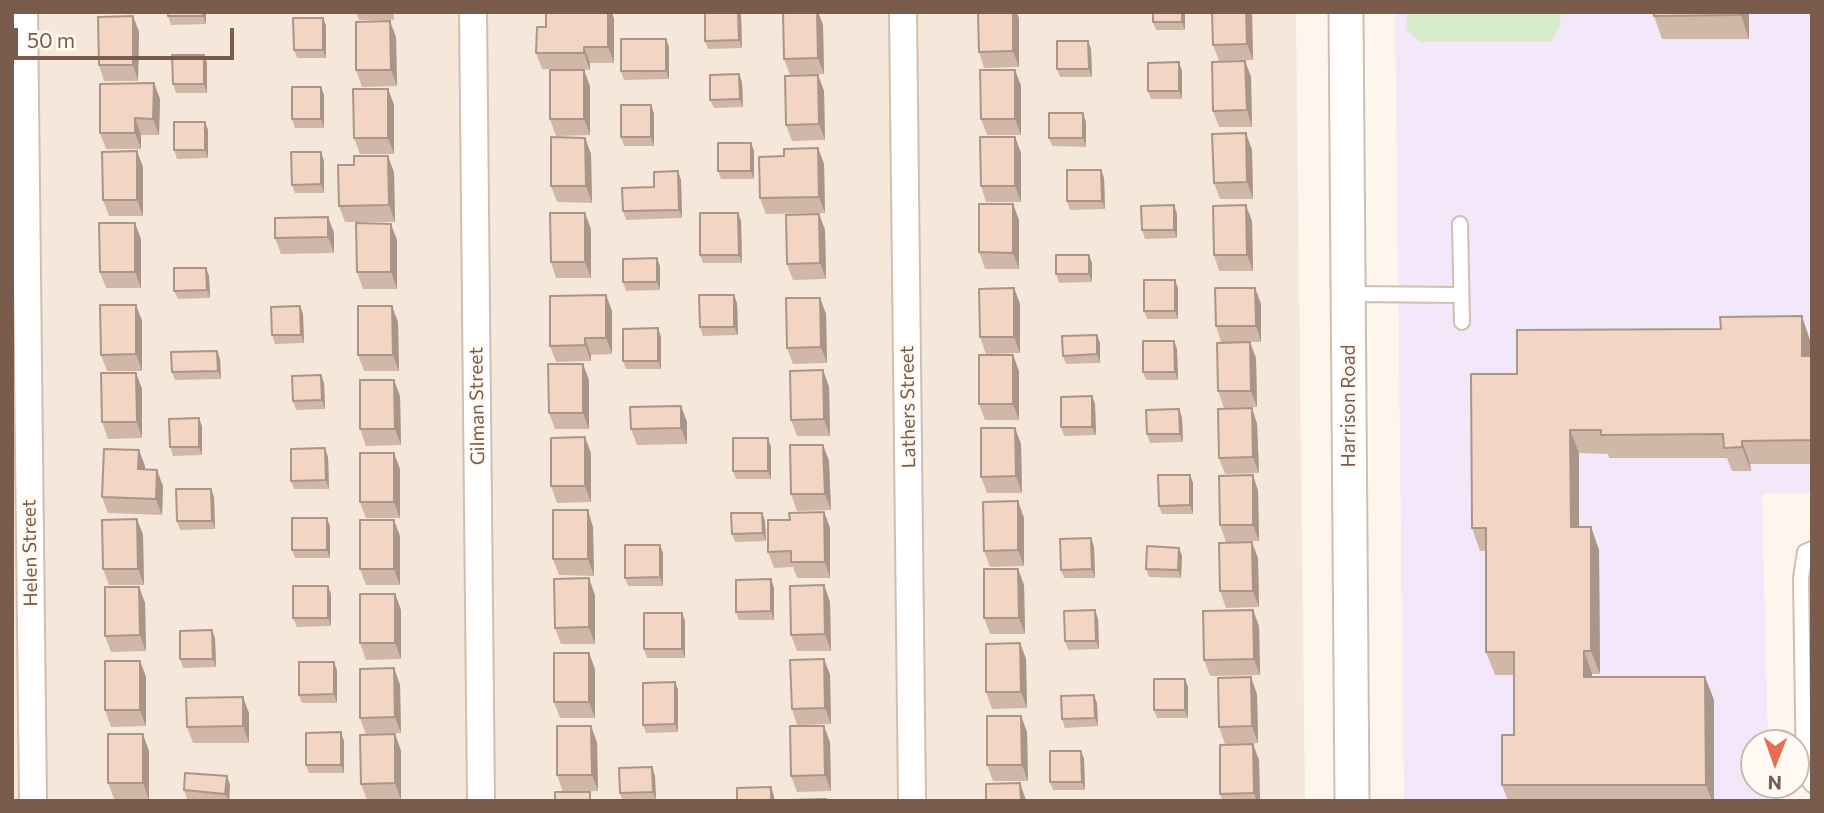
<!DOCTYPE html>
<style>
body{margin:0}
#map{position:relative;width:1824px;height:813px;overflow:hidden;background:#fdf6ec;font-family:Commissioner,sans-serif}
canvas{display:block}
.frame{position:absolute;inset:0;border:14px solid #7a5c4d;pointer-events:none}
.north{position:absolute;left:1740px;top:729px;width:70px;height:70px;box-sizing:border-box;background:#fffaf3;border:2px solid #cabbb1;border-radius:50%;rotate:181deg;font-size:19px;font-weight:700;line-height:28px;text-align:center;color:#7a5c4d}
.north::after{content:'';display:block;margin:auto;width:24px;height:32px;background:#e76f51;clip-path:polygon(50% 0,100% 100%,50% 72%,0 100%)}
.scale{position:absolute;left:14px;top:28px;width:220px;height:32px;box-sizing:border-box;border:4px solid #7a5c4d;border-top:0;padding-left:9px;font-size:21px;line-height:24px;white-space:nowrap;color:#7a5c4d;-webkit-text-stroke:5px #fffaf3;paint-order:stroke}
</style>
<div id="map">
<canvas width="1824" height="813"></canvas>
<div class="frame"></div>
<div class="north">N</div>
<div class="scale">50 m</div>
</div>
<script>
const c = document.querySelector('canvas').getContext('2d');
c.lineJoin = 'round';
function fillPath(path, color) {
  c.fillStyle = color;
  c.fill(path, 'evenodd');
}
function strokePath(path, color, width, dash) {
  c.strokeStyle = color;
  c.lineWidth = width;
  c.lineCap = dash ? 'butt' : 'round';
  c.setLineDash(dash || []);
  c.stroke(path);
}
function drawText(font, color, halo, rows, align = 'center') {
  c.font = font + ' Commissioner,sans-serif';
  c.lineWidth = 6;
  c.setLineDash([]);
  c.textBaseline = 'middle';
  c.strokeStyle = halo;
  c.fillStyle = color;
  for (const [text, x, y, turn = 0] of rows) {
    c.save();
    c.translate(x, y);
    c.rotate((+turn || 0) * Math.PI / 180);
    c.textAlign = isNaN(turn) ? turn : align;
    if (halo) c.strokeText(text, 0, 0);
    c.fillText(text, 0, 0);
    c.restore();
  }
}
const residential = new Path2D(`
 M12 12H1296L1305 801H12Z`);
const education = new Path2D(`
 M1395 12H1812V493L1762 494 1768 743H1754V785H1769L1770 801H1404Z`);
const green = new Path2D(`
 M1407 12H1561L1560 26 1551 42H1420L1406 30Z`);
const service = new Path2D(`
 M1460 224 1462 322
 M1349 294 1461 295
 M1812 549 1805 552 1801 578 1804 775 1812 785`);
const minor = new Path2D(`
 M24 12 33 801
 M473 12 481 801
 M903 12 912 801`);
const tertiary = new Path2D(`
 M1346 12 1352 801`);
const wall = new Path2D(`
 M102 12H138V14H103Z
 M168 12H206V24L171 25 168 16Z
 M356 12H394V20H359Z
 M624 12H658V13H624Z
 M705 12H740L741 15 742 48 708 49 705 41Z
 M783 12H818L823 25 824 74 790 75 784 59Z
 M978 12H1016L1019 18V67L984 68 979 52Z
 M1185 12V30H1156L1153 22Z
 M1252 12 1253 60 1219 61 1213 45Z
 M1653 12H1749V39H1662L1654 16Z
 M133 16 139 32 138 81H104L99 65Z
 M323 18 326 26V58H297L294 50Z
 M614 19V63H590V70L542 69 536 53 546 27Z
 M396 37 397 86 362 87 356 70Z
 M1088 41 1091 49 1092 77H1060L1057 69Z
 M669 47V79L624 80 621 71Z
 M1245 61 1251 77 1252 127H1219L1213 111Z
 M1179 62 1182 71V99H1151L1148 91Z
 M207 63V93H176L173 84Z
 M1015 70 1021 86V135H987L981 119Z
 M818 75 824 91 825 140 792 141 786 125Z
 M742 82 743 107 714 108 710 100Z
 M154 83 160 99 159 135H141V149H106L100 133Z
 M590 86V135L556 136 550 119Z
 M321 87 324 95V128H295L292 119Z
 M388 89 394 105V154H360L354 138Z
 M651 105 654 114V146H624L621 137Z
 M205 122 208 130V158L177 159 174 150Z
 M1086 122V147L1052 146 1049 138Z
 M1246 133 1252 150 1253 199H1220L1214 183Z
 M1015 137 1021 153V202H986L981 186Z
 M585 138 591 154 592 203 557 202 551 186Z
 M751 143 754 151V179H721L718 171Z
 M818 148 824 164 825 213 766 214 760 198 784 156Z
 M324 161V193H295L292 185Z
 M354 165 394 172 395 222H345L339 206Z
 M143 167V216H109L103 200Z
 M1101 170 1104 178 1105 209 1070 210 1067 201Z
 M681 180 682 218 626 220 623 211Z
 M1013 204 1019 220V269H985L979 252Z
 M1174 205 1177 214V238L1145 239 1142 230Z
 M819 214 825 230 826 279 793 280 787 264Z
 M328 217 334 233V253L281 254 275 238Z
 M741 221 742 263H703L700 255Z
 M1252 221 1253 271H1219L1214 255Z
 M591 229V278H556L551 262Z
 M141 239V288H106L100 272Z
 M397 240V289H363L357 272Z
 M1089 255 1092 263V282L1059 283 1056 274Z
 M660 266V290L626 291 623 282Z
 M209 276 210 298 178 299 174 291Z
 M1014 288 1020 304V353L986 354 980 337Z
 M1178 288V319H1147L1144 311Z
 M1255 288 1261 304V342H1250L1256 358 1257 407 1224 408 1218 391 1221 342 1216 326Z
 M606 295 612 311V354L591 355V361L556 362 550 346Z
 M820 298 826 314 827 363 793 364 787 348Z
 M737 303 738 335 703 336 700 327Z
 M136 305 142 321V371H107L101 355Z
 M303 314 304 343 275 344 272 335Z
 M398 322 399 371H364L358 355Z
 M1097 335 1100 343V363L1066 364 1063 356Z
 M661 337V369H626L623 361Z
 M1810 340V356H1812V464H1750L1751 471H1732L1727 458H1609L1608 454 1579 453V527H1591L1599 550 1600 674H1592V677H1705L1714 700V801H1508L1502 785 1514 735V675H1495L1486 652V551H1480L1472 528 1517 374Z
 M1174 341 1177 349 1178 380H1146L1143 372Z
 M1013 355 1019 371V420H985L979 404Z
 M220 359 221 379 175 380 172 372Z
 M823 370 829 387 830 436H797L791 420Z
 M136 373 142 389V438L108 439 102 422Z
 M589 380V429H555L549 413Z
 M324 383 325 409 296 410 293 401Z
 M400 396 401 445 366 446 360 429Z
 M1092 396 1095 404 1096 435 1064 436 1061 427Z
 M681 406 687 422V444L637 445 631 429Z
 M1252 408 1257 424 1259 473 1225 474 1219 458Z
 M1179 409 1182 418 1183 442 1150 443 1147 434Z
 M199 418 202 427V455L173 456 170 447Z
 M1015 428 1021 444 1022 493H987L981 477Z
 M823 445 829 461 831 510 797 511 791 494Z
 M771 447V479H736L733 471Z
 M591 453V502L557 503 551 486Z
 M328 457 329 489H294L291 481Z
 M145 466V470L163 486 162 515 108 513 102 497Z
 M400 469V518H366L360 502Z
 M1190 475 1193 483V514H1162L1159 506Z
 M1253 475 1258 491 1259 541 1226 542 1220 525Z
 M214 497 215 529 180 530 177 521Z
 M1018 501 1024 518V566L990 567 984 551Z
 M824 512 830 528V578H797L793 567 774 568 768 552 790 520Z
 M762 513 765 521 766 541 735 542 732 534Z
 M137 519 143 535 144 585H109L103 569Z
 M330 526V558H295L292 550Z
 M593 527 594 576 559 575 553 559Z
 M400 536V585H366L360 569Z
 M1091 538 1094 547 1095 578H1064L1061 570Z
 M1179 548 1182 556 1181 578 1149 577 1146 569Z
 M663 553V586H628L625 578Z
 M1258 558 1259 607 1226 608 1220 591Z
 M1018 569 1024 585 1025 634H990L984 618Z
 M824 585 830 602 831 651H797L791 635Z
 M139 587 145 603 146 651 111 652 105 636Z
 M774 588V620H739L736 612Z
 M331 594V626L297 627 293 618Z
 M395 594 401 610V659L366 660 360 643Z
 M595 595V644H561L555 628Z
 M1098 619 1099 649 1068 650 1065 641Z
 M685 621V658H647L644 649Z
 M1259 626 1260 675 1210 676 1204 660Z
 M215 638 216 667 183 668 180 659Z
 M1020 643 1026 659 1027 708 992 709 986 692Z
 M824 659 830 675 831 724 797 725 792 709Z
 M140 661 146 677V726L111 727 105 710Z
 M394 668 400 685 401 733 366 734 360 718Z
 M595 669V718H560L554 702Z
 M337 670V703H302L299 695Z
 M1185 679 1188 687V718H1157L1154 710Z
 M675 682 678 690V732L646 733 643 725Z
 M1257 694 1258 743 1225 744 1219 727Z
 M1097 703 1098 726 1065 728 1062 719Z
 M249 713V743H193L187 727Z
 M1021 716 1027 732 1028 781H993L987 765Z
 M395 734 401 751V800H367L361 784Z
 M344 741V773H309L306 765Z
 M597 742 598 791 563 792 557 775Z
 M830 742 831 791 797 792 791 776Z
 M149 751V800L114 799 108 783Z
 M1081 751 1084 759 1085 790H1053L1050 782Z
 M1259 760 1260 801H1223L1220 794Z
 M227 776 230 785 229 801H207L187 799 184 790Z
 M655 776 656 800 623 801 620 793Z`);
const shadedWall = new Path2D(`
 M203 12H206V24L203 16Z
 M608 12H612L614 19V63L608 47Z
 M738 12H740L741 15 742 48 739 40Z
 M817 12H818L823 25 824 74 818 58Z
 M1013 12H1016L1019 18V67L1013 51Z
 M1182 12H1185V30L1182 22Z
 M1246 12H1252L1253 60 1247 44Z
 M1741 12H1749V39L1741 15Z
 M133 16 139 32 138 81 133 65Z
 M323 18 326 26V58L323 50Z
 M390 21 396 37 397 86 391 70Z
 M666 39 669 47V79L666 71Z
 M1088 41 1091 49 1092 77 1089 69Z
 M584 47 590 63V70L584 53Z
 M204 55 207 63V93L204 84Z
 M1245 61 1251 77 1252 127 1247 110Z
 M1179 62 1182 71V99L1179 91Z
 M584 70 590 86V135L584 119Z
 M1015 70 1021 86V135L1015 119Z
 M739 74 742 82 743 107 740 99Z
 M818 75 824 91 825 140 819 124Z
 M154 83 160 99 159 135 153 119Z
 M321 87 324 95V128L321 119Z
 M388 89 394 105V154L388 138Z
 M651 105 654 114V146L651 137Z
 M1083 113 1086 122V147L1083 138Z
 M135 118 141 135V149L135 133Z
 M205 122 208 130V158L205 150Z
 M1246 133 1252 150 1253 199 1247 182Z
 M1015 137 1021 153V202L1015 186Z
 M585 138 591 154 592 203 586 186Z
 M751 143 754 151V179L751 171Z
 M818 148 824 164 825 213 819 197Z
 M137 151 143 167V216L137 200Z
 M321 152 324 161V193L321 184Z
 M388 156 394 172 395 222 389 205Z
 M1101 170 1104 178 1105 209 1102 201Z
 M678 171 681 180 682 218 679 210Z
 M1013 204 1019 220V269L1013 253Z
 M1174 205 1177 214V238L1174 230Z
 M1246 205 1252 221 1253 271 1247 255Z
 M585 213 591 229V278L585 262Z
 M738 213 741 221 742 263 739 255Z
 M819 214 825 230 826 279 820 263Z
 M328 217 334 233V253L328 237Z
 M135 223 141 239V288L135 272Z
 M391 224 397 240V289L391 272Z
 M1089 255 1092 263V282L1089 274Z
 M657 258 660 266V290L657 282Z
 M206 268 209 276 210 298 207 290Z
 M1175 280 1178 288V319L1175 311Z
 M1014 288 1020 304V353L1014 337Z
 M1255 288 1261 304V342L1256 326Z
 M606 295 612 311V354L606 338Z
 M734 295 737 303 738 335 734 327Z
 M820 298 826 314 827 363 821 347Z
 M136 305 142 321V371L136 354Z
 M300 306 303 314 304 343 301 335Z
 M392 306 398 322 399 371 393 355Z
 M1802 316 1810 340V379L1802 356Z
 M658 328 661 337V369L658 361Z
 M1097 335 1100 343V363L1097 354Z
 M585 338 591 355V361L585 345Z
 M1174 341 1177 349 1178 380 1175 372Z
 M1250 342 1256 358 1257 407 1251 391Z
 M217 351 220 359 221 379 218 371Z
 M1013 355 1019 371V420L1013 404Z
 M583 364 589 380V429L583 413Z
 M823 370 829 387 830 436 824 419Z
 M136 373 142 389V438L137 422Z
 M321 375 324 383 325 409 322 400Z
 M394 380 400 396 401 445 395 429Z
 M1092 396 1095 404 1096 435 1092 427Z
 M681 406 687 422V444L681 428Z
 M1252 408 1257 424 1259 473 1253 457Z
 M1179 409 1182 418 1183 442 1180 434Z
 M199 418 202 427V455L199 447Z
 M1015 428 1021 444 1022 493 1016 476Z
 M1570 430 1579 453V550L1571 527Z
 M585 437 591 453V502L585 486Z
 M768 438 771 447V479L768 471Z
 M1742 441 1750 464 1751 471 1742 447Z
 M823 445 829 461 831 510 825 494Z
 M325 448 328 457 329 489 326 480Z
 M139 450 145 466 144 486 138 469Z
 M394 453 400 469V518L394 502Z
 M157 470 163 486 162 515 156 499Z
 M1190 475 1193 483V514L1190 505Z
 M1253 475 1258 491 1259 541 1253 525Z
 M211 489 214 497 215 529 212 521Z
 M1018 501 1024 518V566L1018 550Z
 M588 510 593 527 594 576 588 559Z
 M824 512 830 528V578L825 562Z
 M762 513 765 521 766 541 763 533Z
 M327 518 330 526V558L327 550Z
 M137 519 143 535 144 585 138 569Z
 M394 520 400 536V585L394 569Z
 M1591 527 1599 550 1600 674 1591 651Z
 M1091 538 1094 547 1095 578 1092 569Z
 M1252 542 1258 558 1259 607 1253 591Z
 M660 545 663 553V586L660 577Z
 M1179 548 1182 556 1181 578 1178 570Z
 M1018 569 1024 585 1025 634 1019 618Z
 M589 578 595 595V644L589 627Z
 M771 579 774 588V620L771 611Z
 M824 585 830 602 831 651 825 634Z
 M328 586 331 594V626L328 618Z
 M139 587 145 603 146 651 140 635Z
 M395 594 401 610V659L395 643Z
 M1095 610 1098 619 1099 649 1096 641Z
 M1253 610 1259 626 1260 675 1254 659Z
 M682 613 685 621V658L682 649Z
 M212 630 215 638 216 667 213 659Z
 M1020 643 1026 659 1027 708 1021 692Z
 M1584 651 1592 674V701L1584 677Z
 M589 653 595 669V718L589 702Z
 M824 659 830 675 831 724 825 708Z
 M140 661 146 677V726L140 710Z
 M334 662 337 670V703L334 694Z
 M394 668 400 685 401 733 395 717Z
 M1251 677 1257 694 1258 743 1252 726Z
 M1705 677 1714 700V801H1712L1706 785Z
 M1185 679 1188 687V718L1185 710Z
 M675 682 678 690V732L675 724Z
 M1094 695 1097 703 1098 726 1095 718Z
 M243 697 249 713V743L243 726Z
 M1021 716 1027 732 1028 781 1022 765Z
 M591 726 597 742 598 791 592 775Z
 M824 726 830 742 831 791 825 775Z
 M341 732 344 741V773L341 765Z
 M143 734 149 751V800L143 783Z
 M395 734 401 751V800L395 783Z
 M1253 744 1259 760 1260 801H1257L1254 793Z
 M1081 751 1084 759 1085 790 1082 782Z
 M652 767 655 776 656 800 653 792Z
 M227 776 230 785 229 801 225 794Z
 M1020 783 1026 800V801H1021Z
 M771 787 774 796V801H771Z`);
const building = new Path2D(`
 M168 12H203V16H168Z
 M546 12H608V47H584V53H536L537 27H546Z
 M705 12H738L739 40 705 41Z
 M783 12H817L818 58 784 59Z
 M978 12H1013V51L979 52Z
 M1153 12H1182V22H1153Z
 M1212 12H1246L1247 44 1213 45Z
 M1653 12H1741V15L1654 16Z
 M133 16V65H99L98 17Z
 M293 18H323V50H294Z
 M390 21 391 70H356V22Z
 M621 39H666V71H621Z
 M1057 41H1088L1089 69H1057Z
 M172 55H204V84H173Z
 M1245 61 1247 110 1213 111 1212 62Z
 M1179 62V91H1148V63Z
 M550 70H584V119H550Z
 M980 70H1015V119H981Z
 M739 74 740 99 710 100V75Z
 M818 75 819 124 786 125 785 76Z
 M154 83 153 119 135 118V133H100V84Z
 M292 87H321V119H292Z
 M353 89H388V138H354Z
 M621 105H651V137H621Z
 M1049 113H1083V138H1049Z
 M174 122H205V150H174Z
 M1246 133 1247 182 1214 183 1212 134Z
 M551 137 585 138 586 186H551Z
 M980 137H1015V186H981Z
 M718 143H751V171H718Z
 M818 148 819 197 760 198 759 157 784 156V149Z
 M137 151V200H103L102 152Z
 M291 152H321V184L292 185Z
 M354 156H388L389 205 339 206 338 165H354Z
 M1067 170H1101L1102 201H1067Z
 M678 171 679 210 623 211 622 188 654 187V172Z
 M979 204H1013V253L979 252Z
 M1174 205V230H1142L1141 206Z
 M1246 205 1247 255H1214L1213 206Z
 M550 213H585V262H551Z
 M700 213H738L739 255H700Z
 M819 214 820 263 787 264 786 215Z
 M328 217V237L275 238V218Z
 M99 223H135V272H100Z
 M356 223 391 224V272H357Z
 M1056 255H1089V274H1056Z
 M657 258V282H623V259Z
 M174 268H206L207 290 174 291Z
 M1144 280H1175V311H1144Z
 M1014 288V337H980L979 289Z
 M1215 288H1255L1256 326H1216Z
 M606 295V338H585V345L550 346V296Z
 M699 295H734V327H700Z
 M786 298H820L821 347 787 348Z
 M100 305H136V354L101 355Z
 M300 306 301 335H272L271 307Z
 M358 306H392L393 355H358Z
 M1802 316V356H1812V440L1742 441V447L1724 448 1723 434 1601 435V430H1570L1571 527H1591V651H1584V677H1705L1706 785H1502V735H1514V652H1486V528H1472L1471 374H1517V330L1721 329 1720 317Z
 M658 328V361H623V329Z
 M1097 335V354L1063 356 1062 336Z
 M1143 341H1174L1175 372H1143Z
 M1250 342 1251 391H1218L1217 343Z
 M217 351 218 371 172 372 171 352Z
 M979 355H1013V404H979Z
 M548 364H583V413H549Z
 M823 370 824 419 791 420 790 371Z
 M101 373H136L137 422H102Z
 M321 375 322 400 293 401 292 376Z
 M360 380H394L395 429H360Z
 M1092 396V427H1061V397Z
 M681 406V428L631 429 630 407Z
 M1252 408 1253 457 1219 458 1218 409Z
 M1179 409 1180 434H1147L1146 410Z
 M199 418V447H170L169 419Z
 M981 428H1015L1016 476 981 477Z
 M585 437V486H551V438Z
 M733 438H768V471H733Z
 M790 445H823L825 494H791Z
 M325 448 326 480 291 481V449Z
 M104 449 139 450 138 469 157 470 156 499 102 497Z
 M360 453H394V502H360Z
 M1158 475H1190V505L1159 506Z
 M1253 475V525H1220L1219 476Z
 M176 489H211L212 521H177Z
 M1018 501V550L984 551 983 502Z
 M553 510H588V559H553Z
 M824 512 825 562H791V551L768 552V520H790L789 513Z
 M731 513H762L763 533 732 534Z
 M292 518H327V550H292Z
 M137 519 138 569H103L102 520Z
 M360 520H394V569H360Z
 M1091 538 1092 569 1061 570 1060 539Z
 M1252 542 1253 591H1220L1219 543Z
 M625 545H660V577L625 578Z
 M1147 546 1179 548 1178 570 1146 569Z
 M984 569H1018L1019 618H984Z
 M589 578V627L555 628 554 579Z
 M771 579V611L736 612V580Z
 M824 585 825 634 791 635 790 586Z
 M293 586H328V618H293Z
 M105 587H139L140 635 105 636Z
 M360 594H395V643H360Z
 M1095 610 1096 641H1065L1064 611Z
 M1253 610 1254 659 1204 660 1203 611Z
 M644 613H682V649H644Z
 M212 630 213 659H180V631Z
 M1020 643 1021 692H986V644Z
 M554 653H589V702H554Z
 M824 659 825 708 792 709 790 660Z
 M105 661H140V710H105Z
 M299 662H334V694L299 695Z
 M394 668 395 717 360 718V669Z
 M1251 677 1252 726 1219 727 1218 678Z
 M1154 679H1185V710H1154Z
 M675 682V724L643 725V683Z
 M1094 695 1095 718 1062 719 1061 696Z
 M243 697V726L187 727 186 698Z
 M987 716H1021L1022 765H987Z
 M557 726H591L592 775H557Z
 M790 726H824L825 775 791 776Z
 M341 732V765H306V733Z
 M108 734H143V783H108Z
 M395 734V783L361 784 360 735Z
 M1253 744 1254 793 1220 794V745Z
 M1050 751H1081L1082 782H1050Z
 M652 767 653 792 620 793 619 768Z
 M185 773 227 776 225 794 184 790Z
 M1020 783 1021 801H986V784Z
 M771 787V801H737V788Z
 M555 792H590V801H555Z
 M826 799V801H793L792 800Z`);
const streetNames = [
 ["Gilman Street",477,406,-91],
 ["Harrison Road",1349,406,-90],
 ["Lathers Street",908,407,-91],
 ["Helen Street",30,553,-91]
];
fillPath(residential, '#f5e8da');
fillPath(education, '#f3e8fa');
fillPath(green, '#d8ecc9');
strokePath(service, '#d1beb0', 18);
strokePath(minor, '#d1beb0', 30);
strokePath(tertiary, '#d1beb0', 37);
strokePath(service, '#fff', 14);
strokePath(minor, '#fff', 26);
strokePath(tertiary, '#fff', 33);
fillPath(wall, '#d1b7a8');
fillPath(shadedWall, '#aa9588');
fillPath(building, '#f3d5c3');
strokePath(building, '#aa9588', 2);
drawText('19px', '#7a5c4d', '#fffaf3', streetNames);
</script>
